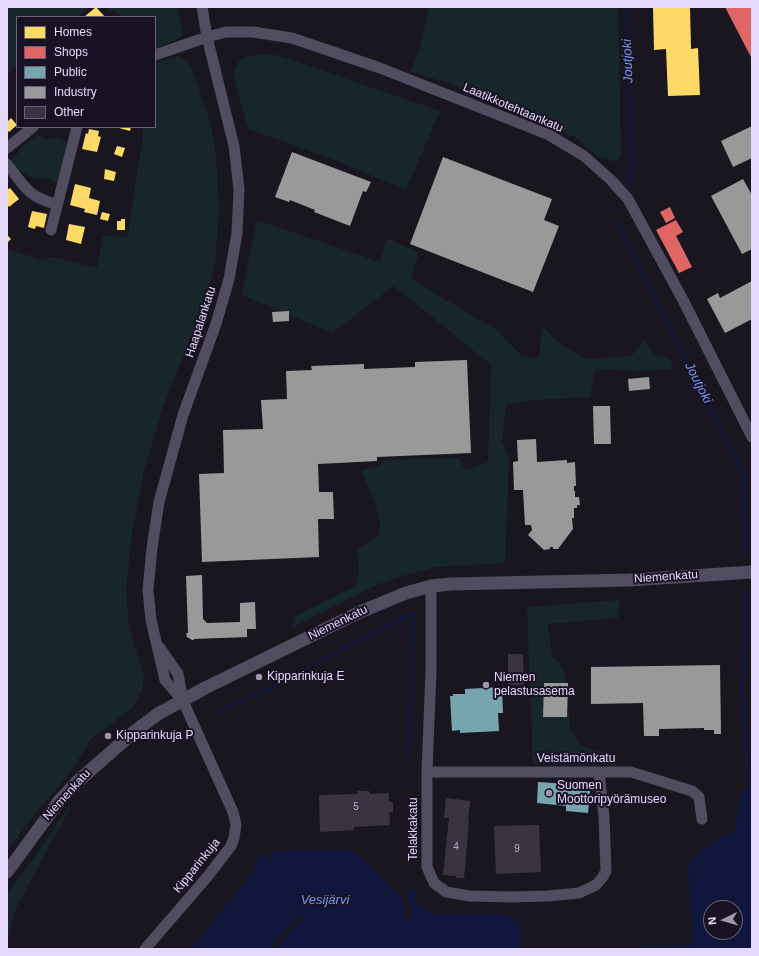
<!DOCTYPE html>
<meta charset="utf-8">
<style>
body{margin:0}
#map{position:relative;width:759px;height:956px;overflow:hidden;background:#1a1620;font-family:Arial,sans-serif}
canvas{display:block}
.frame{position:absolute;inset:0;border:8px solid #e5d9fb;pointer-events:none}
.legend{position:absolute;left:16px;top:16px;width:140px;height:112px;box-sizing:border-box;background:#191224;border:1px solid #6b627a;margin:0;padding:5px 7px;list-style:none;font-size:12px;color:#e5d9fb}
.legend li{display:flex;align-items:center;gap:8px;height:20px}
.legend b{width:20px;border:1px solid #6b627a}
.north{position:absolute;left:703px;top:900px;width:40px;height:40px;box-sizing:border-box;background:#191224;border:1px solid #6b627a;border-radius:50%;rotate:265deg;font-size:11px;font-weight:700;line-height:16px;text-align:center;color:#e5d9fb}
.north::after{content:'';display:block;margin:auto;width:14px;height:18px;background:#9e95ae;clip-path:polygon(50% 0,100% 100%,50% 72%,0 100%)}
</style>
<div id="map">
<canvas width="759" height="956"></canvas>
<div class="frame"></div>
<ul class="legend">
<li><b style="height:11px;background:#ffd966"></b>Homes</li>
<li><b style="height:11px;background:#e06666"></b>Shops</li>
<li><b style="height:11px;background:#76a5af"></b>Public</li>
<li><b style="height:11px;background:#999"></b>Industry</li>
<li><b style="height:11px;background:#3a3442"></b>Other</li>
</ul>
<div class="north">N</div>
</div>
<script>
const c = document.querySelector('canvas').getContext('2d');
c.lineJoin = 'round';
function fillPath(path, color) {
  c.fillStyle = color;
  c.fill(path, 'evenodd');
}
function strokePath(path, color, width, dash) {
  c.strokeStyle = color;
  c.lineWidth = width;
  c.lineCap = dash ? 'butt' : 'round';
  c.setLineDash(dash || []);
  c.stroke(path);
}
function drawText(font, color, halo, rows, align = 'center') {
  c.font = font + ' Arial,sans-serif';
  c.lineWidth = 4;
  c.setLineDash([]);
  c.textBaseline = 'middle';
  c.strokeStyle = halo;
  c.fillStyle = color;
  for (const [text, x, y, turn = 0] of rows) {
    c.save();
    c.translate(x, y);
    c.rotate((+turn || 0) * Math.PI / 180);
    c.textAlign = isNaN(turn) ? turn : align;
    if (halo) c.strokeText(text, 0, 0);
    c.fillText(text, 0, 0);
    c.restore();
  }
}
const green = new Path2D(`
 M7 7H90L76 17H17V65L7 74Z
 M105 7H177L183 36 155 49V17H123Z
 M429 7H618L621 153 617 162 599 157 576 138 511 108 448 83 411 72 421 43Z
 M258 55H275L292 60 440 111 406 190 327 157 248 129 234 78 235 68 240 60 246 57Z
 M179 56 191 66 210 122 216 156 219 208 215 265 199 323 189 340 162 410 144 470 132 532 126 590 129 626 144 678 142 691 132 708 91 739 67 777 42 805 7 851V249L43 260 51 257 97 268 103 236 128 237 135 185 142 145 143 127H155V62Z
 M37 135 46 139 60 138 67 143 58 183 44 178 34 179 14 167 13 159 23 146Z
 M257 220 380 262 387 238 419 252 411 279 498 331 521 355 539 359 542 325 557 342 587 359 631 356 645 340 654 354 669 358 672 369 636 371 595 369 590 397 534 400 506 405 502 441 509 458 505 563 435 567 409 574 376 585 292 628 295 616 355 586 359 573 357 549 369 543 379 535 380 519 373 498 361 470 381 465 385 460 459 458 465 470 488 462 491 365 394 286 332 333 242 295Z
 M620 600 618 618 548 624 552 657 563 667 567 689 570 730 581 746 615 755 617 765 533 764 527 607Z
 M75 799 15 910 7 943V895Z`);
const water = new Path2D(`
 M748 787 752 789V949H609L693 944 688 863 713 841 735 831 740 796ZM711 908H735V932H711Z
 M352 850 402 897 404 920H411L408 891 416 890 417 904 435 915 506 914 520 923V949H191L252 873 261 852 271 860 274 851Z`);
const pier = new Path2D(`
 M300 914 303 917 275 949H269Z`);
const homes = new Path2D(`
 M96 7 105 17H84Z
 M653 7H690L691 49 698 48 700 95 668 96 666 49 654 50Z
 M11 118 17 125 9 132 7 130V122Z
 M120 127H131L130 131 119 128Z
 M89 129 99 131 98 136 101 137 97 152 82 149 86 133 88 134Z
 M117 146 125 148 122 157 114 154Z
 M105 169 116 172 114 181 104 179Z
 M75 184 91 188 89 198 100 201 97 215 84 212 85 209 70 205Z
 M10 188 19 199 9 207 7 204V190Z
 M32 211 47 214 44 228 36 226 35 229 28 227Z
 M102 212 110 214 108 221 100 219Z
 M121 219H125V230H117V221H121Z
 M69 224 85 227 81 244 66 240Z
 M7 235 11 239 7 243Z`);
const shops = new Path2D(`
 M725 7H752V59Z
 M670 207 675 218 666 223 660 212Z
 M676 220 683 232 676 236 692 267 679 273 656 230Z`);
const public = new Path2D(`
 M502 687 503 713H498L499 731 460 733V730L452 731 450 696H453V694H465V689Z
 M538 782 568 784 567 789 590 791 588 813 566 811V806L537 803Z`);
const industry = new Path2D(`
 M752 126V158L733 167 721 141Z
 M292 152 371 182 366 192 363 191 350 226 314 212 315 210 290 200 289 202 275 197Z
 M443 157 552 199 544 220 559 226 533 292 410 244Z
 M743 179 752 195V249L742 254 711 196Z
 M752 281V319L725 333 707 299 718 293 720 298Z
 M289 311V321L273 322 272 312Z
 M467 360 471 453 377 457V461L318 464 319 492H333L334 519H318L319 557 202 562 199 474 224 473 223 430 263 429 261 400 287 399 286 371 312 370 311 366 364 364V369L415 367V362Z
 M649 377 650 389 629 391 628 379Z
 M593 406H610L611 444H594Z
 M536 439 537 462 567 460V463L575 462 576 486H574V491H575V497H579L580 505H577V508H574V518H572L573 529 558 549H553V547H550V549L544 550 528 535 532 530 531 525H525L523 490H514L513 462 518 461 517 440Z
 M202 575 203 619 207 623 240 622V603L255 602 256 629H247V637L194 639V640H192L187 637 186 633H188L186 576Z
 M720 665 721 734H714V730H704V728L659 729V736H644L643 703 591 704V667Z
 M544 683H568L567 717H543Z`);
const stream = new Path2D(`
 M627 7 631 164 629 187
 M617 222 744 475 745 553
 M745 592 746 632 742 684 748 787
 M221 711 268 689 408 615 414 614 409 756`);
const building = new Path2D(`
 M508 654H523L524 685H508Z
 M358 791H369V794L389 793V802H393V812H389L390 825 354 827V830L320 832 319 795 358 794Z
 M446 798 470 801 468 820H469L464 878H456V876L443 875 449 818H444Z
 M539 825 541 872 496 874 494 826Z`);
const minor = new Path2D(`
 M155 55 207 37 226 32H253L292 38 380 68 514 121 549 135 584 156 611 180 628 199 683 300 752 437
 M7 148 33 127
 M7 164C24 186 28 197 56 204
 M51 230 77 127
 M431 586V672L427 772V867L434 883 446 892 470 896 512 897 548 896 579 893 596 885 602 878 606 871 604 816 599 772
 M183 701 165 680 151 620 148 590 152 548 159 502 183 415 216 324 229 279 237 233 239 189 234 146 207 37 202 7
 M427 772H631L692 791 699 797 702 819
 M145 949 208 876 231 846 234 838 236 825 233 812 183 701 178 674 160 648`);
const tertiary = new Path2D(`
 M7 872 59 801 77 782 135 731 158 714 205 688 360 612 406 593 431 586 451 584 630 580 752 572`);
const markers = [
 [259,677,4,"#9e95ae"],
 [486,685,4,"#9e95ae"],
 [108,736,4,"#9e95ae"],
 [549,793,4,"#9e95ae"]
];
const numberNames = [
 ["5",356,807],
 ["4",456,847],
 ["9",517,849]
];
const streetNames = [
 ["Laatikkotehtaankatu",513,108,23],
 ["Haapalankatu",201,322,-72],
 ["Niemenkatu",666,577,-4],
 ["Niemenkatu",338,623,-26],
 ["Veistämönkatu",576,759],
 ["Niemenkatu",67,795,-48],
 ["Telakkakatu",414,829,-90],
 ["Kipparinkuja",197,866,-51]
];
const poiNames = [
 ["Kipparinkuja E",267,677],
 ["Niemen",494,678],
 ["pelastusasema",494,692],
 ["Kipparinkuja P",116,736],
 ["Suomen",557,786],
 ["Moottoripyörämuseo",557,800]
];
const waterNames = [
 ["Joutjoki",628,61,-92],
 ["Joutjoki",698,383,63],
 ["Vesijärvi",325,900]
];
fillPath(green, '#16262b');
fillPath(water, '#11173c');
fillPath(pier, '#1a1620');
fillPath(homes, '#ffd966');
fillPath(shops, '#e06666');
fillPath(public, '#76a5af');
fillPath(industry, '#999');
strokePath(stream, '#11173c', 3);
fillPath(building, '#3a3442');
strokePath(minor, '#514c5f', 11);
strokePath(tertiary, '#514c5f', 13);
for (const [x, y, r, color] of markers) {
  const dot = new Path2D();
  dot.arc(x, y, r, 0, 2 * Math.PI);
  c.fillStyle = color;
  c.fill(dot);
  strokePath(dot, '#191224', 1.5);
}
drawText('10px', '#bab0cd', null, numberNames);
drawText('12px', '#e5d9fb', '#191224', streetNames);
drawText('12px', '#e5d9fb', '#191224', poiNames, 'left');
drawText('italic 13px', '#7399ef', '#191224', waterNames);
</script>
